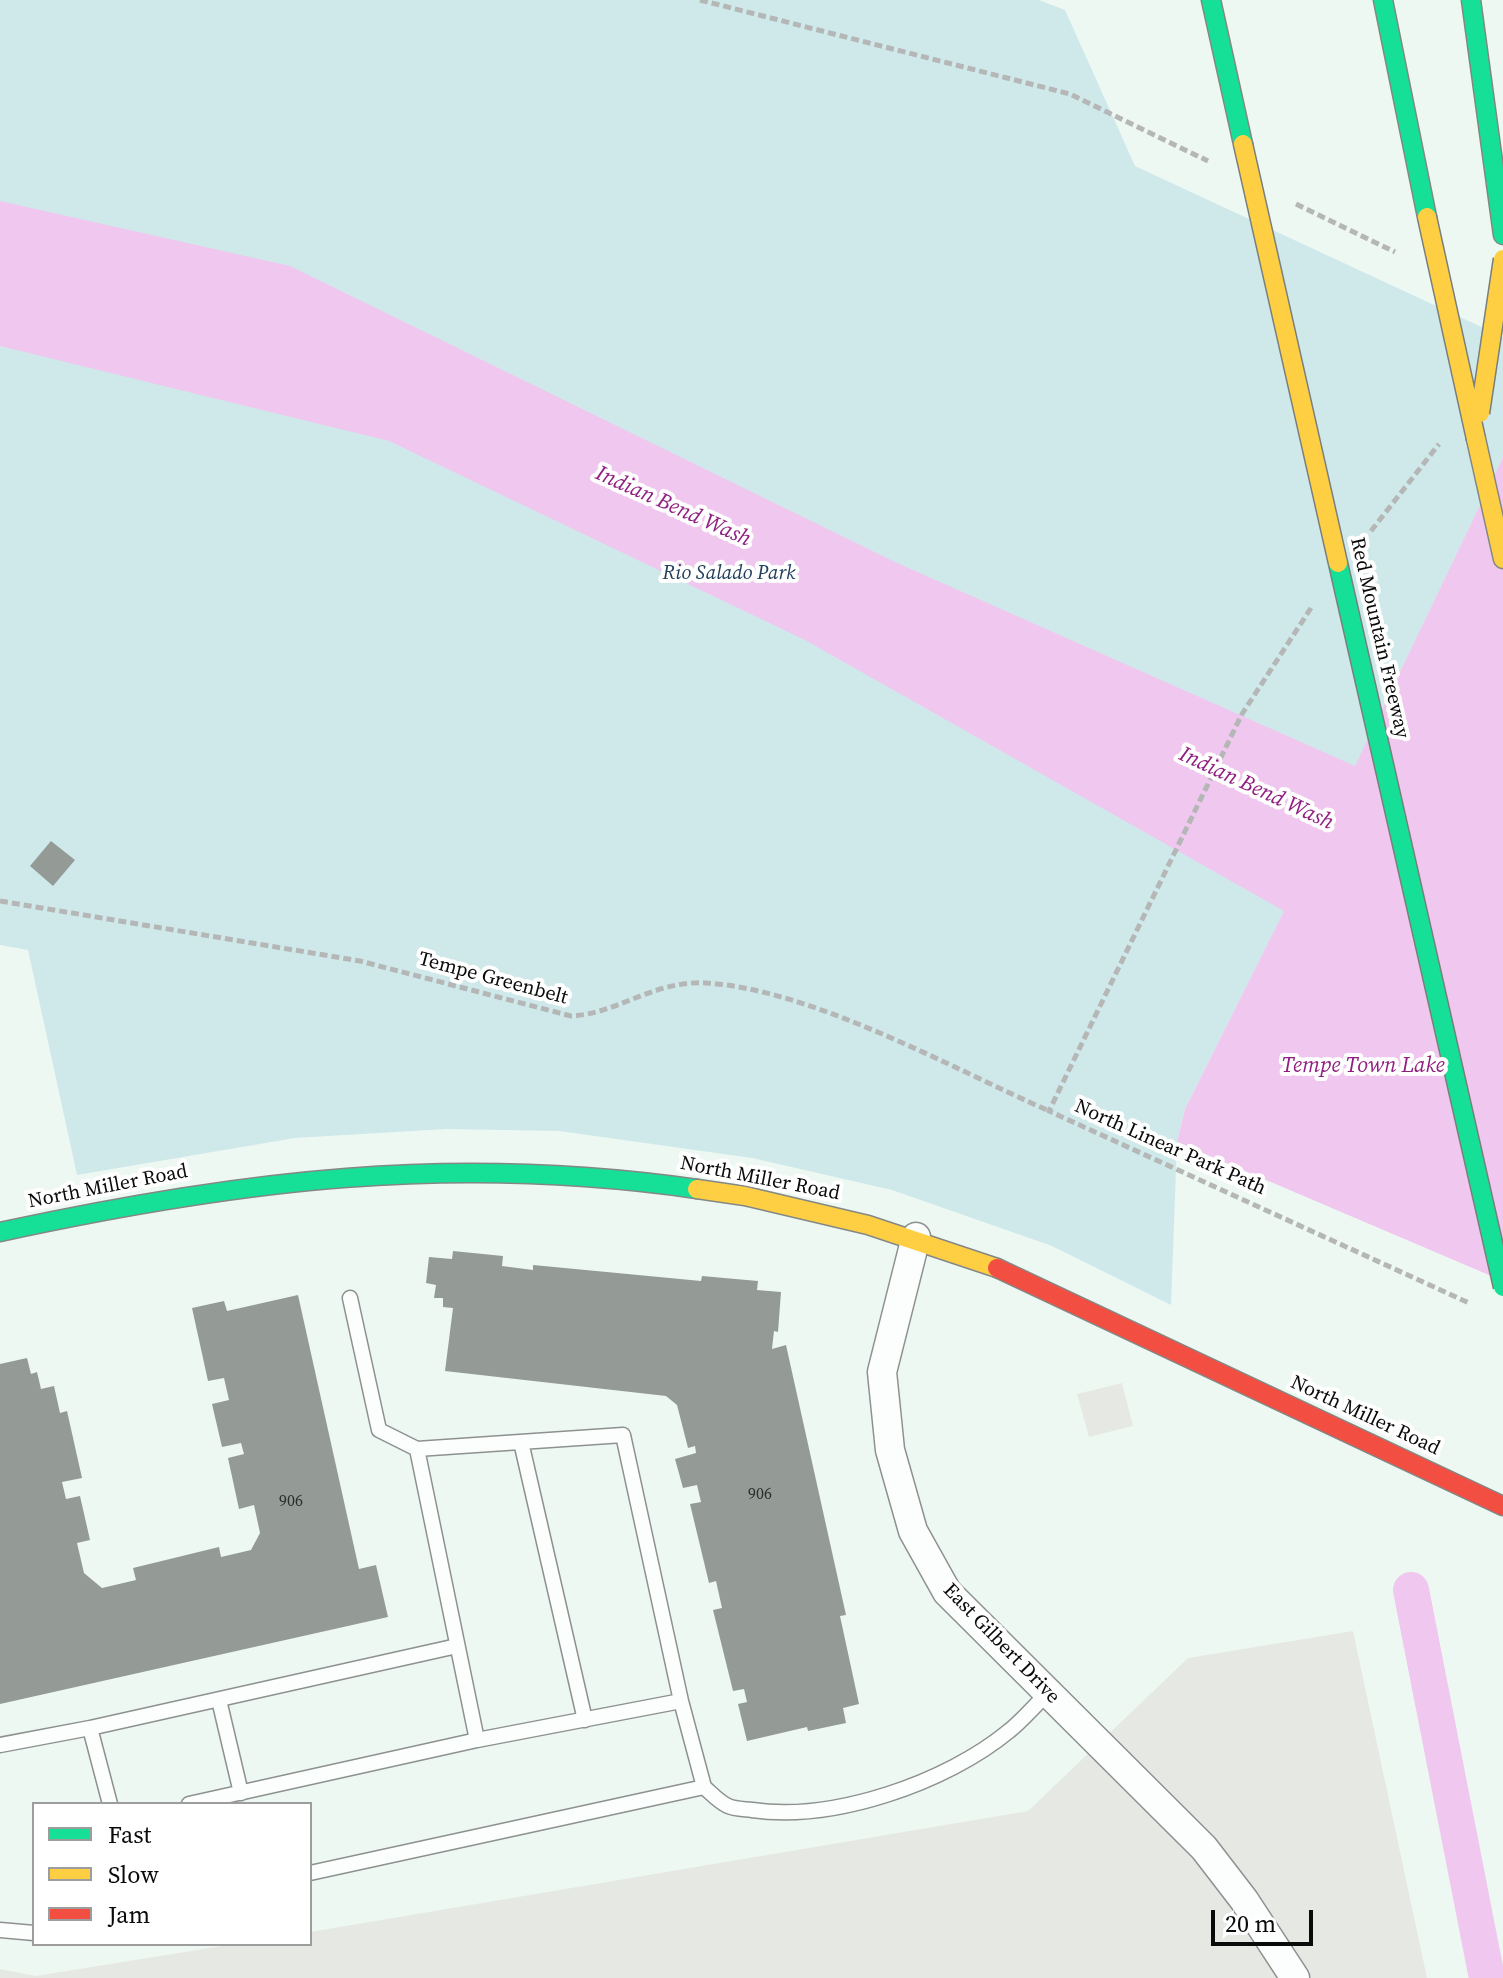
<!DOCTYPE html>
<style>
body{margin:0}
#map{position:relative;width:1503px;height:1978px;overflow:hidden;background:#eef8f3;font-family:"Source Serif 4",serif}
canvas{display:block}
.legend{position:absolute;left:32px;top:1802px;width:280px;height:144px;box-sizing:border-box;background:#fff;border:2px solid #9d9d9d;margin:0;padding:10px 14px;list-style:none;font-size:24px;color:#0a0a0a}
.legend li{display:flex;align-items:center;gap:16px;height:40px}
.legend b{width:40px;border:2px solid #9d9d9d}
.scale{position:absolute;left:1211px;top:1910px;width:102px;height:36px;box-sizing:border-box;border:4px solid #0a0a0a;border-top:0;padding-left:10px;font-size:24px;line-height:28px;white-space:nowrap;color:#0a0a0a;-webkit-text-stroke:6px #fff;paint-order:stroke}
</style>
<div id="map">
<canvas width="1503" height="1978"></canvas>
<ul class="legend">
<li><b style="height:10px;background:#16e098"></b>Fast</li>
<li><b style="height:10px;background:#ffcf43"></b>Slow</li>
<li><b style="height:10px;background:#f24e42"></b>Jam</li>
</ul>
<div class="scale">20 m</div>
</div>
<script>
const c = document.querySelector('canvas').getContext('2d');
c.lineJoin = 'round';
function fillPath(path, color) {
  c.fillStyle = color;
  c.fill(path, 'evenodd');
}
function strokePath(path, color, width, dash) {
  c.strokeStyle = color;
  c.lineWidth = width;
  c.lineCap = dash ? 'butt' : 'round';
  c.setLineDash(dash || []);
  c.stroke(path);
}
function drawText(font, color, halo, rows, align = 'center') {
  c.font = font + ' "Source Serif 4",serif';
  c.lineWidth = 8;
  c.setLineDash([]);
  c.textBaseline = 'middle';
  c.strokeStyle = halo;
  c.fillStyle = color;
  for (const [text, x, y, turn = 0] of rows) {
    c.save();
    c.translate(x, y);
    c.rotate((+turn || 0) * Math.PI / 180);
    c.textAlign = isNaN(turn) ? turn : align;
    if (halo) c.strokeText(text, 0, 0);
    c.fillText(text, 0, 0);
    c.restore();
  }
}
const industrial = new Path2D(`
 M1122 1383 1133 1426 1089 1437 1077 1394Z
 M1353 1631 1427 1978H0V1969L36 1976 234 1944H310V1932L1028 1811 1188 1658Z`);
const green = new Path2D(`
 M0 0H1039L1065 10 1135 166 1503 337V457L1327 826 1185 1109 1177 1142 1171 1305 1052 1246 892 1190 752 1158 559 1131 447 1129 295 1138 77 1175 28 950 0 945Z`);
const water = new Path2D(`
 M0 201 290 266 895 562 1355 766 1503 457V1281L1177 1142 1185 1109 1284 911 805 640 389 441 0 346Z`);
const canal = new Path2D(`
 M1411 1590 1487 1978`);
const building = new Path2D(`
 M51 841 75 860 53 886 30 866Z
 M453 1251 503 1256 502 1266 533 1270V1265L701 1281 702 1276 758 1281 757 1290 781 1292 778 1332 774 1331 772 1349 786 1345 846 1615 840 1616 859 1704 843 1708 846 1723 808 1731 807 1727 747 1741 738 1704 747 1702 744 1689 733 1691 713 1610 722 1608 716 1581 709 1583 690 1504 701 1502 697 1485 683 1488 675 1459 696 1453 695 1446 688 1448 677 1405 666 1396 445 1371 453 1308 443 1307V1298H434L436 1285 426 1283 429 1257 452 1259Z
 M298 1295 359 1569 376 1565 388 1617 0 1704V1364L27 1358 31 1374 37 1372 41 1389 54 1386 60 1413 67 1411 82 1478 62 1482 66 1499 80 1496 90 1540 77 1543 84 1573 102 1588 136 1580 133 1568 219 1547 221 1557 251 1550 260 1533 254 1505 239 1509 228 1458 244 1454 241 1443 222 1447 212 1404 229 1400 224 1378 208 1381 192 1308 224 1301 227 1311Z`);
const path = new Path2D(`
 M700 0 1070 94 1208 161
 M1296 204 1395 252
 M1371 531 1439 444
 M1311 608 1242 714 1049 1111 1469 1303
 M0 901 360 961 571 1016C617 1014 654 980 706 983 810 989 952 1068 1049 1111`);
const lane = new Path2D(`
 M521 1442 585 1720
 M417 1449 623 1435 681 1701
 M219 1700 241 1793
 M0 1745 90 1728
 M704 1787C711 1793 719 1802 728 1806 734 1809 744 1809 752 1810 833 1822 946 1783 1009 1731 1023 1720 1035 1705 1048 1693
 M110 1804 90 1728 457 1646
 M189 1804 477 1740
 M310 1873 704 1787 681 1701 477 1740 417 1449 379 1430 350 1298
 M0 1930 34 1933`);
const street = new Path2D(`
 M916 1237 882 1372 890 1450 913 1531 947 1592 1204 1848 1244 1900 1295 1978`);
const fast = new Path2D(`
 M1211 0 1243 144
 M1383 0 1427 217
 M1471 0 1503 235
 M0 1232C240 1180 452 1154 697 1189`);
const slow = new Path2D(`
 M1476 439 1503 559
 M697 1189 745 1196 868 1225 997 1268`);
const jam = new Path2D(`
 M997 1268 1503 1506`);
const fastBridge = new Path2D(`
 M1338 563 1503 1287`);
const slowBridge = new Path2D(`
 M1243 144 1338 563
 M1427 217 1476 439
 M1480 413 1503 259`);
const numberNames = [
 ["906",760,1495],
 ["906",291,1502]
];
const parkNames = [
 ["Rio Salado Park",729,574]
];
const streetNames = [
 ["Red Mountain Freeway",1379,638,77],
 ["Tempe Greenbelt",493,979,15],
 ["North Linear Park Path",1170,1148,24],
 ["North Miller Road",760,1179,11],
 ["North Miller Road",108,1187,-11],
 ["North Miller Road",1365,1416,25],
 ["East Gilbert Drive",1001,1644,46]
];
const waterNames = [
 ["Indian Bend Wash",673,507,24],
 ["Indian Bend Wash",1256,789,25],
 ["Tempe Town Lake",1363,1066]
];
fillPath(industrial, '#e6e9e3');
fillPath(green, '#cfe9eb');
fillPath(water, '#f0c7ee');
strokePath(canal, '#f0c7ee', 36);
fillPath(building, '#949b97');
strokePath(lane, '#8d918f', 17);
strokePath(street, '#8d918f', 31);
strokePath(fast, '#838886', 21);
strokePath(slow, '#838886', 21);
strokePath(jam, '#838886', 21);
strokePath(path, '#b5b7b6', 5, [8, 4]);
strokePath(lane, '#fcfefd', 14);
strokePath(street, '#fcfefd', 28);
strokePath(fast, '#16e098', 18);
strokePath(slow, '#ffcf43', 18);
strokePath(jam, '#f24e42', 18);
strokePath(fastBridge, '#7a7e7c', 21, []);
strokePath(slowBridge, '#7a7e7c', 21, []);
strokePath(fastBridge, '#16e098', 18);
strokePath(slowBridge, '#ffcf43', 18);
drawText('16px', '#2c2e2d', null, numberNames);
drawText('italic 20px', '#213e5c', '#fff', parkNames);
drawText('20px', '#0a0a0a', '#fff', streetNames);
drawText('italic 22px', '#911f81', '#fff', waterNames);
</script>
